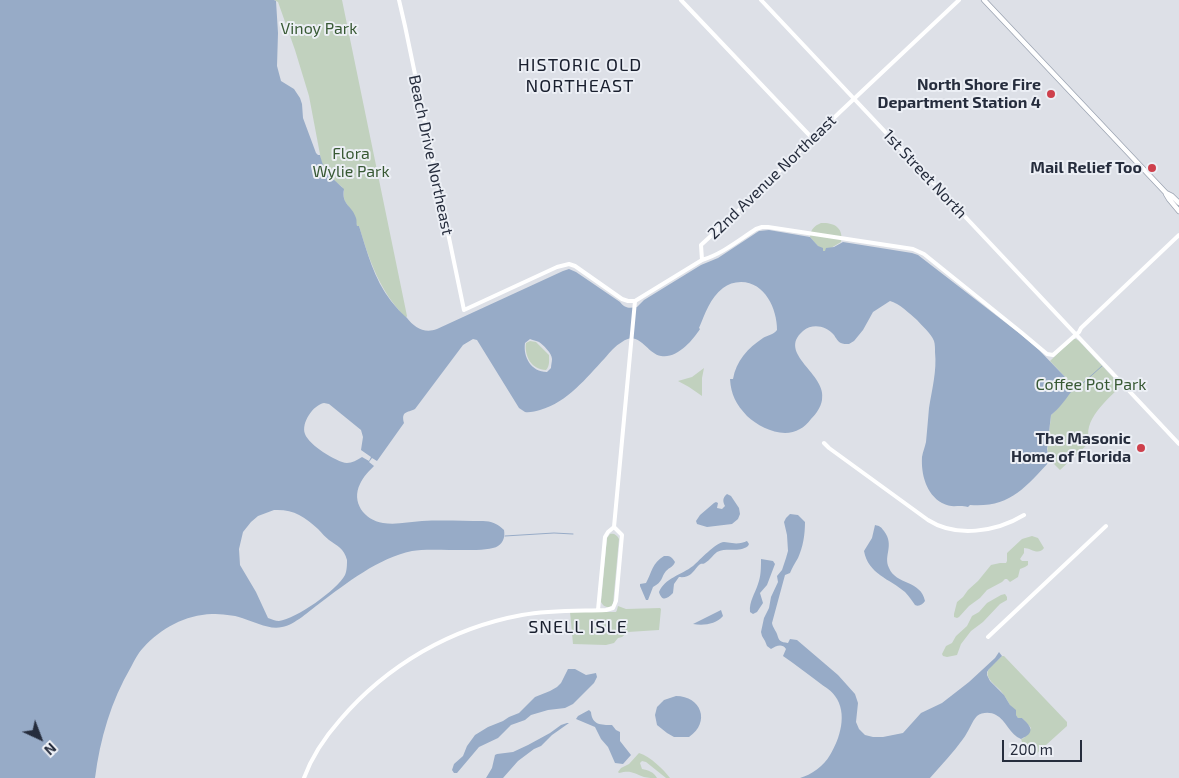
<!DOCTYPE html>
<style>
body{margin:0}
#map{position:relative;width:1179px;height:778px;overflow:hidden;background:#dde0e7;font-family:"Exo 2",sans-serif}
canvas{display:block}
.north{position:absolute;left:15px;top:713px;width:50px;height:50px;-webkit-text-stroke:4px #eceff5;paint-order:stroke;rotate:137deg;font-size:14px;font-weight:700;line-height:20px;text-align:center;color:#262d3d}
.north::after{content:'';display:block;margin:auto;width:18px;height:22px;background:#262d3d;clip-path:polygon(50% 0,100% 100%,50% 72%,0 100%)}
.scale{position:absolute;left:1002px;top:740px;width:80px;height:22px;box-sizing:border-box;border:2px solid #262d3d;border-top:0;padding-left:6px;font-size:15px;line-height:18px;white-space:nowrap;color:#262d3d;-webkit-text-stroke:4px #eceff5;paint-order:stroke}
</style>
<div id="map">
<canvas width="1179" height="778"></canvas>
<div class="north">N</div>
<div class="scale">200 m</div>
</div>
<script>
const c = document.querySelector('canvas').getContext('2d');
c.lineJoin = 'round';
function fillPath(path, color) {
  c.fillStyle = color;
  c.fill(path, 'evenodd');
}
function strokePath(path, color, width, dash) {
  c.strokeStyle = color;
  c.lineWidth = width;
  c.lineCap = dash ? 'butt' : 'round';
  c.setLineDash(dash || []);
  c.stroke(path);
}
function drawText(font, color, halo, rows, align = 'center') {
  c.font = font + ' "Exo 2",sans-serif';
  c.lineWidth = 4;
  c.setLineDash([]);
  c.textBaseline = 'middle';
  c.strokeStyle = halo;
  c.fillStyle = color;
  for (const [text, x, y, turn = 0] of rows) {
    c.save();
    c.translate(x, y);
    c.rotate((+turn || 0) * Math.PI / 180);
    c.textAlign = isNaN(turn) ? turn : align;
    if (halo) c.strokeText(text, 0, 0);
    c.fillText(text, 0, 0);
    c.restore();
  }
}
const green = new Path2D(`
 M274 0H342L407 316 406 318C379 290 370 262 359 226H357C355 221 354 214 351 210 347 204 342 200 344 191L342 187 329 176 322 165 309 96 295 50 278 2Z
 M821 223C834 222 844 228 841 242L826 251H822L810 237C811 229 814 226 821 223Z
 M1073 339H1076L1079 341 1121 386C1108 399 1081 421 1090 442L1060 470 1054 464 1049 462C1045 447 1050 431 1051 415 1059 408 1067 398 1071 388L1066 378 1050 361Z
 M530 341 536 342 549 355C549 360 550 366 546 370 532 370 524 356 526 343Z
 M704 368 702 378V396L689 387 678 381 692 377Z
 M610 534C614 533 617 535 619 539L613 604C610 608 607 608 603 605L601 602 607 538Z
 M1032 536 1038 538 1044 548C1038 556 1031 548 1024 548V553L1020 559 1022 561H1028V565L1025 567 1020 569 1018 577 1010 582 1007 579H1005L1002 582 987 590 980 598 969 606 959 617 957 618 954 617V614L957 602 963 597 968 590 978 581 991 565 1000 563H1006L1007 561V553L1022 539Z
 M1005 594 1007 597V600L1000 604 983 622 971 631 961 644 957 655 947 657 943 656 942 654 946 646 952 643 956 636 967 626 972 616 979 612 987 603 1001 595Z
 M618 606 626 609 660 608 661 609 659 630 628 632 622 637 618 638 614 643 606 645 573 644 570 612H616L617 610Z
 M1002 656H1004L1067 722V726L1035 755H1034L1022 742 1021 739 1024 738 1031 728 1022 718H1018C1011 709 1008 699 1000 690 996 686 985 678 988 671 990 665 998 661 1002 656Z
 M639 753C651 757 663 769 670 778H666L646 762 642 761 640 763 642 769C648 770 654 772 657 778 653 778 648 778 644 777 633 773 631 770 619 773L618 772 621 768 629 764Z`);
const water = new Path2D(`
 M0 0H274L276 1 278 33 277 66 281 81 294 89 300 98 302 104 303 118 316 153 318 155H320C325 175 331 176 344 189 341 205 352 205 356 218 357 220 356 223 357 226H359C367 252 374 279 391 301 396 307 401 313 407 318 414 327 424 334 437 329L563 271 569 269 576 272 620 302C625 309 630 308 637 307L644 300 701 265 718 258 759 231 769 230 810 237 818 246 823 248V251H825L826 248 834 247 843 242 912 253 918 255 1019 333 1039 350 1066 378 1069 384 1071 392C1065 400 1059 409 1051 415L1047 449 1049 462C1025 488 1009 508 970 505L968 507C958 504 953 509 942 503 926 494 921 474 922 457 923 451 925 447 926 442 927 431 928 420 929 408 932 389 937 371 935 352 935 348 935 344 934 341 931 333 922 326 917 320 910 314 899 303 890 301L873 312 863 330 854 341 849 344C847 344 842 344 841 343 838 342 836 338 834 335 826 326 813 323 803 331 776 354 828 374 822 400 821 407 816 414 811 419 808 423 804 427 800 429 783 439 760 428 747 416 736 404 731 395 730 379H733C736 361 748 348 763 338 768 335 773 335 777 330 777 309 765 282 741 282 734 282 728 284 723 288 710 298 705 314 699 328L700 329C693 340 677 359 661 356 646 353 639 329 622 342 615 346 610 352 605 358 586 378 568 402 540 410 536 411 529 413 525 412 523 411 521 409 519 408L477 340 473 339 463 345 415 409C407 413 401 411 404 423L377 461 372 458 369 462 374 466C369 471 363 477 360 484 351 502 364 520 383 523 396 525 409 522 422 521 442 520 463 521 483 521 491 521 498 524 504 530 505 536 504 542 498 546 486 554 431 547 412 551 378 558 347 583 320 603 310 610 295 625 282 627 269 630 255 622 242 618 234 615 221 614 212 614 185 615 161 628 143 648 138 653 134 661 131 667 111 701 100 739 95 778H0ZM530 339C532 340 537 341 539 342 543 345 552 353 552 359 552 362 551 365 551 368L547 372C531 372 523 357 525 343ZM324 403 329 404 361 430 363 437 361 450 371 457 369 461 362 457C357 460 352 463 347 463 336 462 309 445 305 434 301 423 313 405 324 403ZM274 510C293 509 304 516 318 529 322 533 325 537 329 540 337 546 344 548 347 560 347 564 347 571 345 575 337 590 296 619 279 621 275 621 272 619 268 618L256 592 240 565 239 549 243 532 251 522 258 516Z
 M727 494 731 496 739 508 740 514 738 519 732 524 707 527 697 524 696 521 700 515 714 503 716 502 718 503 717 508 722 509 725 506C723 502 722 498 727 494Z
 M790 514 798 515 805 522C805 535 803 547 798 558 795 563 792 568 790 573L785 575 772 623C773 628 775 629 777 634 779 641 780 642 788 643L790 639 797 640 838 675 855 694 858 703 856 722 859 729 865 735 873 737H883L903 733 921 713 942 703 969 682 995 658 999 652 1002 656 989 669 987 672V675L990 681 1004 695 1010 705 1016 710V715L1018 718H1022C1032 727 1035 733 1021 739 1010 735 1006 720 996 715 991 712 982 712 977 716 972 721 968 733 963 739 953 753 941 765 930 778H800C811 775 824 766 830 755 840 739 848 713 835 696 832 691 825 687 821 684 808 674 796 665 783 656L786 649C782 643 776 646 771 649L767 646 765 641 762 636 761 632 764 618 769 608 771 597 778 582 777 576 782 570 786 558 788 551 787 535 784 522 786 518Z
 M875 525C880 526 881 527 884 531 895 546 883 555 889 568 896 585 921 580 925 601 923 604 919 607 915 605 912 601 909 596 905 592 890 579 868 574 864 551L872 538Z
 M747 541 749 544 748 546C739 553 727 547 717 552 713 555 710 560 705 563 701 565 702 562 698 566 692 573 690 578 679 577L674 584 673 593C667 599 662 602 659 592 665 578 681 575 693 566 700 560 715 543 724 542 727 542 729 543 732 543 737 544 743 543 747 541Z
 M664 556C670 556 671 556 675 562 673 567 670 567 666 571 661 577 663 582 653 587L648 600H646L640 586V584L646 583C652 572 652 563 664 556Z
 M761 559 773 561 775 564 767 585 760 593 763 603 757 612 753 614 750 612C749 601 755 594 758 584 761 576 761 568 761 559Z
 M721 610 723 616C716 624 704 626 693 624Z
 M568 669H575L586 675 596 673 597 677 594 683 573 704 565 708 548 710 531 715 525 720 511 725 498 738 479 747 457 773H454L452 770 454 764 463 756 467 746 475 735 488 727 503 721 509 717 519 713 535 697 550 691 557 687 561 683Z
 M676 696C701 696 711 722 689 737H674L667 733 657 725 655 715 657 707 664 700Z
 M589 710 591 712C592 725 601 725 612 725L616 730 620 732V741L631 755 623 764 615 763 608 747 601 739 595 727 576 719 578 716Z
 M567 723H569L552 735 541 746 534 749 518 761 503 778H486L492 768 495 755 497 754 513 752 528 745 550 733 561 725Z`);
const stream = new Path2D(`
 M1071 390 1083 383 1102 366
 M505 536 554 533 573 534`);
const secondary = new Path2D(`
 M399 0 405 26 464 310 557 267 569 264 575 266 622 299 628 301H635L702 260C722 254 739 240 756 229L762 227H768L913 249 924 254 1022 333 1047 354 1053 355 1079 332 1081 328 1179 235
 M681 0 813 139
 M761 0 1179 444
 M702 260 701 245 738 211 840 112 959 0
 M824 443 829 448 928 520C956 538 996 532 1024 515
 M598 610 605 537 608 532 614 527 635 301
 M988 637 1106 526
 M304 778C312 756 325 737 340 720 387 665 451 628 522 615 550 610 578 611 606 610L613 608 616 601 622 535 614 527`);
const primary = new Path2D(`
 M984 0 1166 193 1172 196 1179 203
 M1166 194 1169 199 1179 211`);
const markers = [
 [1051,94,5,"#ce404c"],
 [1152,168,5,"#ce404c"],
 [1141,448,5,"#ce404c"]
];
const parkNames = [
 ["Vinoy Park",319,29],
 ["Flora",351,154],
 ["Wylie Park",351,172],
 ["Coffee Pot Park",1091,385]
];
const poiNames = [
 ["North Shore Fire",1041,85],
 ["Department Station 4",1041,103],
 ["Mail Relief Too",1142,168],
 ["The Masonic",1131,439],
 ["Home of Florida",1131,457]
];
const streetNames = [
 ["Beach Drive Northeast",431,155,78],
 ["1st Street North",925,174,47],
 ["22nd Avenue Northeast",772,177,-44]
];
const neighbourhoodNames = [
 ["HISTORIC OLD",580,65],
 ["NORTHEAST",580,86],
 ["SNELL ISLE",578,627]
];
fillPath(green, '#c1d1be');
fillPath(water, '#97abc7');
strokePath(stream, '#97abc7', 1);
strokePath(primary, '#9ca4b2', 6);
strokePath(secondary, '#fff', 4);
strokePath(primary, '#fff', 4.5);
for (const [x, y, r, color] of markers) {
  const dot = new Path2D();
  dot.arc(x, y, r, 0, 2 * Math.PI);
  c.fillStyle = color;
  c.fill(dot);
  strokePath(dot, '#eceff5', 2);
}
drawText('16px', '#385934', '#eceff5', parkNames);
drawText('bold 16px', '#262d3d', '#eceff5', poiNames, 'right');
drawText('16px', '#262d3d', '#eceff5', streetNames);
c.letterSpacing = '1px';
drawText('18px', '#191f2e', '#eceff5', neighbourhoodNames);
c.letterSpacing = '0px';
</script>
